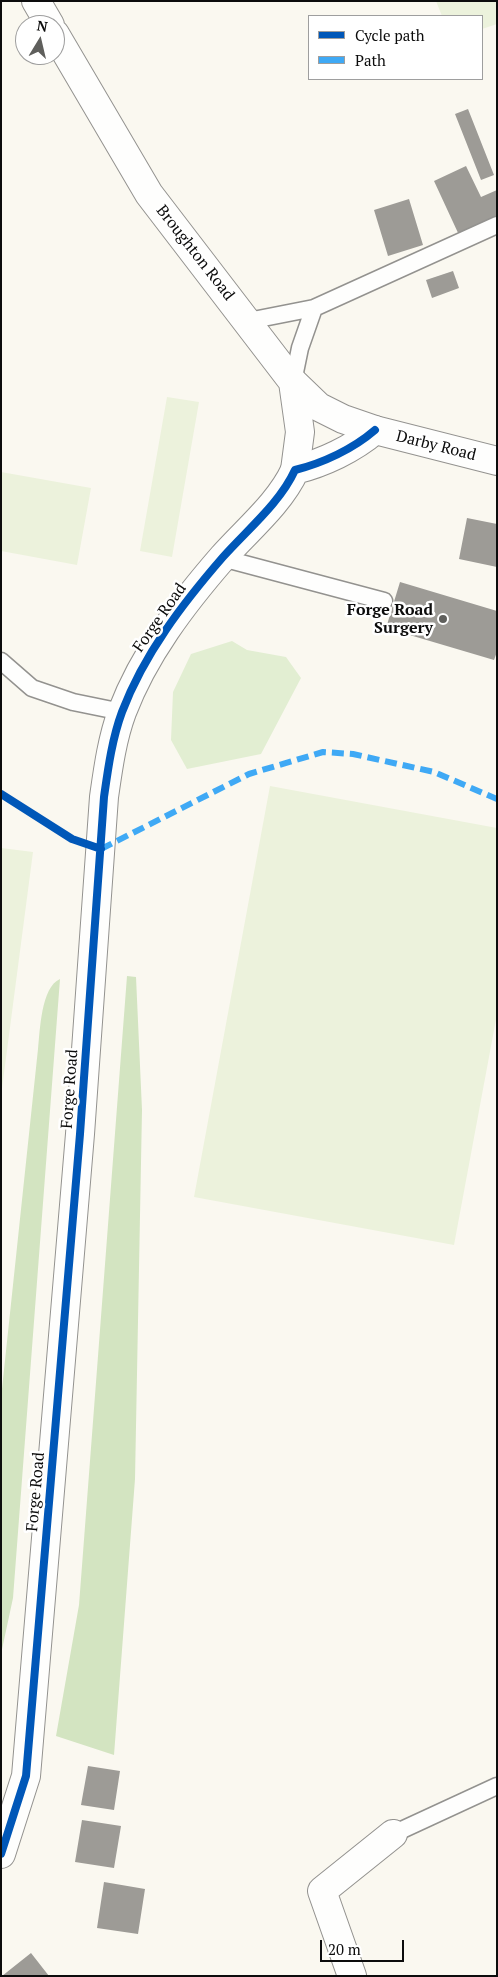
<!DOCTYPE html>
<style>
body{margin:0}
#map{position:relative;width:498px;height:1977px;overflow:hidden;background:#faf8f0;font-family:"PT Serif",serif}
canvas{display:block}
.frame{position:absolute;inset:0;border:2px solid #0c0c0c;pointer-events:none}
.legend{position:absolute;left:308px;top:15px;width:175px;height:65px;box-sizing:border-box;background:#fff;border:1px solid #9e9e9e;margin:0;padding:6px 9px;list-style:none;font-size:15px;color:#0c0c0c}
.legend li{display:flex;align-items:center;gap:10px;height:25px}
.legend b{width:25px;border:1px solid #9e9e9e}
.north{position:absolute;left:15px;top:15px;width:50px;height:50px;box-sizing:border-box;background:#fff;border:1px solid #9e9e9e;border-radius:50%;rotate:9deg;font-size:14px;font-weight:700;line-height:20px;text-align:center;color:#0c0c0c}
.north::after{content:'';display:block;margin:auto;width:18px;height:22px;background:#5f5f5c;clip-path:polygon(50% 0,100% 100%,50% 72%,0 100%)}
.scale{position:absolute;left:320px;top:1940px;width:84px;height:22px;box-sizing:border-box;border:2px solid #0c0c0c;border-top:0;padding-left:6px;font-size:15px;line-height:18px;white-space:nowrap;color:#0c0c0c;-webkit-text-stroke:4px #fff;paint-order:stroke}
</style>
<div id="map">
<canvas width="498" height="1977"></canvas>
<div class="frame"></div>
<ul class="legend">
<li><b style="height:6px;background:#0057b8"></b>Cycle path</li>
<li><b style="height:6px;background:#3fa9f5"></b>Path</li>
</ul>
<div class="north">N</div>
<div class="scale">20 m</div>
</div>
<script>
const c = document.querySelector('canvas').getContext('2d');
c.lineJoin = 'round';
function fillPath(path, color) {
  c.fillStyle = color;
  c.fill(path, 'evenodd');
}
function strokePath(path, color, width, dash) {
  c.strokeStyle = color;
  c.lineWidth = width;
  c.lineCap = dash ? 'butt' : 'round';
  c.setLineDash(dash || []);
  c.stroke(path);
}
function drawText(font, color, halo, rows, align = 'center') {
  c.font = font + ' "PT Serif",serif';
  c.lineWidth = 5;
  c.setLineDash([]);
  c.textBaseline = 'middle';
  c.strokeStyle = halo;
  c.fillStyle = color;
  for (const [text, x, y, turn = 0] of rows) {
    c.save();
    c.translate(x, y);
    c.rotate((+turn || 0) * Math.PI / 180);
    c.textAlign = isNaN(turn) ? turn : align;
    if (halo) c.strokeText(text, 0, 0);
    c.fillText(text, 0, 0);
    c.restore();
  }
}
const green = new Path2D(`
 M232 641 247 650 286 657 301 678 261 754 187 769 171 740 173 692 191 654Z`);
const forest = new Path2D(`
 M127 976 136 977 142 1110 135 1479 114 1755 56 1736 79 1605Z
 M60 979 13 1598 1 1654V1398L38 1049C40 1031 41 987 60 979Z`);
const pitch = new Path2D(`
 M436 1H497V24L482 29V16H442Z
 M167 397 199 402 172 557 140 551Z
 M1 472 91 488 77 565 1 551Z
 M270 786 497 828V1014L454 1245 194 1197Z
 M1 848 33 852 1 1096Z`);
const building = new Path2D(`
 M468 109 494 175 481 180 455 114Z
 M466 166 481 197 497 190V217L459 235 434 181Z
 M409 199 423 245 388 256 374 210Z
 M453 271 459 288 432 298 426 280Z
 M467 518 497 524V567L459 559Z
 M400 582 497 611V652L494 660 386 628Z
 M88 1766 120 1771 114 1810 81 1805Z
 M82 1820 121 1826 114 1868 75 1862Z
 M104 1882 145 1889 138 1934 97 1928Z
 M31 1953 49 1976H2Z`);
const service = new Path2D(`
 M248 321 314 308 497 225
 M293 382 300 348 314 308
 M222 558 384 601
 M1 661 32 688 73 702 122 712
 M393 1834 497 1786`);
const minor = new Path2D(`
 M36 1 50 25
 M55 34 149 194 293 382 319 407 343 419 375 430
 M293 382 300 432 295 470
 M352 1976 322 1891 393 1834`);
const tertiary = new Path2D(`
 M1 1854 26 1776 80 1134 104 797C108 769 112 739 122 712 144 654 183 603 223 557 247 530 280 503 295 470 323 463 353 449 375 430L497 461`);
const quiet = new Path2D(`
 M101 849 249 774 323 752 353 754 434 772 497 799`);
const cycleway = new Path2D(`
 M1 794 72 839 101 849
 M1 1854 26 1776 80 1134 104 797C108 769 112 739 122 712 144 654 183 603 223 557 247 530 280 503 295 470 323 463 353 449 375 430`);
const markers = [
 [443,619,5,"#5f5f5c"]
];
const streetNames = [
 ["Broughton Road",195,253,52],
 ["Darby Road",436,446,14],
 ["Forge Road",160,618,-55],
 ["Forge Road",70,1089,-86],
 ["Forge Road",36,1492,-85]
];
const poiNames = [
 ["Forge Road",433,610],
 ["Surgery",433,628]
];
fillPath(green, '#e2eed2');
fillPath(forest, '#d3e4c1');
fillPath(pitch, '#ecf2dc');
fillPath(building, '#9d9b96');
strokePath(service, '#93928f', 19);
strokePath(minor, '#93928f', 30);
strokePath(tertiary, '#93928f', 30);
strokePath(service, '#fefefd', 16);
strokePath(minor, '#fefefd', 28);
strokePath(tertiary, '#fefefd', 28);
strokePath(quiet, '#3fa9f5', 6, [12, 6]);
strokePath(cycleway, '#0057b8', 8);
for (const [x, y, r, color] of markers) {
  const dot = new Path2D();
  dot.arc(x, y, r, 0, 2 * Math.PI);
  c.fillStyle = color;
  c.fill(dot);
  strokePath(dot, '#fff', 2);
}
drawText('16px', '#0c0c0c', '#fff', streetNames);
drawText('bold 16px', '#0c0c0c', '#fff', poiNames, 'right');
</script>
